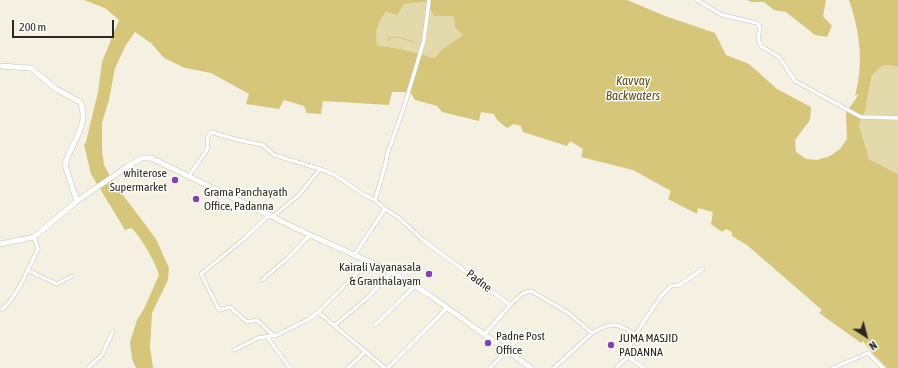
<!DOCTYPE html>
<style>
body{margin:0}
#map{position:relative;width:898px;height:368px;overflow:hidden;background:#f4f1e2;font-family:"Asap Condensed",sans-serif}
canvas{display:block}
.north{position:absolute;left:846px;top:316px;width:40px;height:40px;-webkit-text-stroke:3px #fffefb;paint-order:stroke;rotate:144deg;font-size:11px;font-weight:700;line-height:16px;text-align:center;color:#2a2924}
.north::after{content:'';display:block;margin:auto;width:14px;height:18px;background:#2a2924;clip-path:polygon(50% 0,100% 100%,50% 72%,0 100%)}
.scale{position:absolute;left:12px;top:20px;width:102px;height:18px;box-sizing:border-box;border:2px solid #2a2924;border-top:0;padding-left:5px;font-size:12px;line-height:14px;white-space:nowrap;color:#2a2924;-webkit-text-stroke:3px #fffefb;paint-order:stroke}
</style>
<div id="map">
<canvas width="898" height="368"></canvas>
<div class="north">N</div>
<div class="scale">200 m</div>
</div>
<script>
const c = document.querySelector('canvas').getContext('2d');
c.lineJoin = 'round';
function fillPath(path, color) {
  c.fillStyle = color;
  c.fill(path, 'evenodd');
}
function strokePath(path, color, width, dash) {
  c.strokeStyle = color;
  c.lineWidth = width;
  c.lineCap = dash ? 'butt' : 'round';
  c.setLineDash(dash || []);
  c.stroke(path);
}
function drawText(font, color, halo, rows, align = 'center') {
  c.font = font + ' "Asap Condensed",sans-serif';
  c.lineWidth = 3;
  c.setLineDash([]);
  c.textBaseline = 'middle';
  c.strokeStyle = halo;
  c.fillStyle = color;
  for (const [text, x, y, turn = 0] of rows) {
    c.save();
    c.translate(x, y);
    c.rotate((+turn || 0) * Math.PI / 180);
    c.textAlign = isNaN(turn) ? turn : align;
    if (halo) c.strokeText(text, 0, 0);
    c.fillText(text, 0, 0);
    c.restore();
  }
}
const green = new Path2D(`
 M427 2 434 16H454L455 28 463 35 442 49 435 58 401 49 377 45C373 25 383 7 405 4 412 3 419 4 427 2Z
 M883 65 898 66V174L869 159 859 125 865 111 872 75Z`);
const water = new Path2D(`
 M84 0H627L665 16 715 33 726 55 749 64 777 89 811 107 810 120 795 140 796 152 806 159 817 160 830 156 840 149 847 139 846 113 859 94 855 96C864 63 860 32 849 0H898V66L883 65 872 75 865 111 859 125 869 159 898 174V368H887L874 355 863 341 861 343 819 313 822 310 747 245 732 236V232L726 229 722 232 711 224 713 212 698 208 697 214 668 199 671 191 633 170 581 157 583 149 570 141 567 146 523 132 521 126 514 124 507 128 497 120 494 114 481 112 479 121 442 112 437 106 415 100 410 92H392L389 105 323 101 321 114 307 113 304 106 284 100 279 109 246 104 249 94 211 73 185 68 164 58 151 43 135 32 126 45 115 68 109 100 102 123V150L104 165 113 182 156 239 169 268 168 280 152 313 150 347 153 368H136L132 359 130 342 137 320 144 309 159 275C157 265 139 233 131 228L125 230 91 174 84 145 86 142 98 92 102 62 119 20 105 8ZM427 2 434 16H454L455 28 463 35 442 49 435 58 401 49 377 45C375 31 377 23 386 12L397 15 404 4Z
 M747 0H826L823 16 832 26 827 37 815 35 786 12 774 10 764 2H752Z`);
const stream = new Path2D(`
 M390 42 388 38 398 37 414 42`);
const street = new Path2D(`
 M429 0 424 40 404 107 388 152 385 166 375 200 385 209 398 217 423 240 510 305 523 293 531 291 567 312 592 333C611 322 618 322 635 335L628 350V357L644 368
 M697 0 722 15 757 23 760 27 758 39 761 46 779 57 795 81 861 117 898 118
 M188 177 207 150 208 136 211 132 238 140 263 145 274 155 320 169
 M269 215 245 238 201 274 219 310 230 307 247 322 257 320 274 336
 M272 217 298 196 320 169C340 174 355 192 375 200
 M355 254 385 209
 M27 270 57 284 72 276
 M262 280 288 258 310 235
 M0 310C15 303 30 264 38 249L34 237
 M318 312 369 261
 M335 325 366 299 392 272
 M375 325 415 286
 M485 334 510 305
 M635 335 661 296 671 286 679 285 703 269
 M267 337 290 368
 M234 350 258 338 277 335 309 319 318 312 385 368
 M88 368 102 355 113 331
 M348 368 365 352
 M388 368 447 308
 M490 368 526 331
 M554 368 592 333
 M616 368 628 357
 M833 368 868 353 883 368`);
const secondary = new Path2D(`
 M0 66 31 68 56 89 80 102C91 124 70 144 65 165L77 201
 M0 244 34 237 77 201 128 166 142 158H151L310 235 392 272 428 294 531 368`);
const markers = [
 [175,180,4,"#8441b5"],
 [196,199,4,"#8441b5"],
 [429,274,4,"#8441b5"],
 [488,343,4,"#8441b5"],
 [611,345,4,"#8441b5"]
];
const poiNames = [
 ["whiterose",167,173,"right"],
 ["Supermarket",167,187,"right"],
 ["Grama Panchayath",204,192],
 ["Office, Padanna",204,206],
 ["Kairali Vayanasala",421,267,"right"],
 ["& Granthalayam",421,281,"right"],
 ["Padne Post",496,336],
 ["Office",496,350],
 ["JUMA MASJID",619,338],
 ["PADANNA",619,352]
];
const streetNames = [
 ["Padne",479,281,37]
];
const waterNames = [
 ["Kavvay",633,81],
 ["Backwaters",633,96]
];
fillPath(green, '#e3daac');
fillPath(water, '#d6c67a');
strokePath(stream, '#d6c67a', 1);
strokePath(street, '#c6c3b5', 4.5);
strokePath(secondary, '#c6c3b5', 6);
strokePath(street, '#fff', 3.5);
strokePath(secondary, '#fff', 5);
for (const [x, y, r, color] of markers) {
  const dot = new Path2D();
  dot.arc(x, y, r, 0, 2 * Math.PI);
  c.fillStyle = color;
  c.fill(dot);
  strokePath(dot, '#fffefb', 1.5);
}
drawText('12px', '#2a2924', '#fffefb', poiNames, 'left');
drawText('12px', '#2a2924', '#fffefb', streetNames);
drawText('italic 13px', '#5d5219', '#fffefb', waterNames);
</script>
